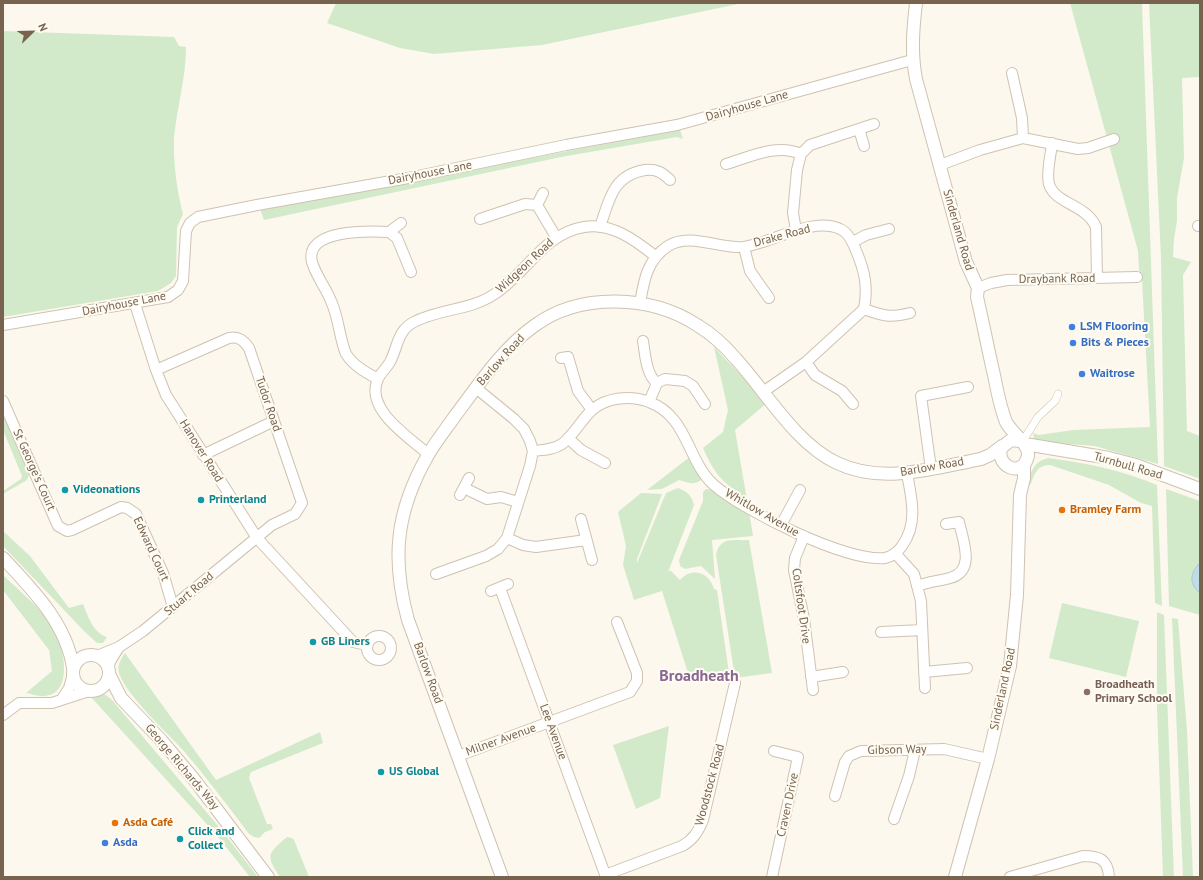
<!DOCTYPE html>
<meta charset="utf-8">
<style>
body{margin:0}
#map{position:relative;width:1203px;height:880px;overflow:hidden;background:#fcf8ed;font-family:"PT Sans",sans-serif}
canvas{display:block}
.frame{position:absolute;inset:0;border:4px solid #78634f;pointer-events:none}
.north{position:absolute;left:12px;top:12px;width:40px;height:40px;-webkit-text-stroke:3px #fefcf3;paint-order:stroke;rotate:67deg;font-size:11px;font-weight:700;line-height:16px;text-align:center;color:#78634f}
.north::after{content:'';display:block;margin:auto;width:14px;height:18px;background:#78634f;clip-path:polygon(50% 0,100% 100%,50% 72%,0 100%)}
</style>
<div id="map">
<canvas width="1203" height="880"></canvas>
<div class="frame"></div>
<div class="north">N</div>
</div>
<script>
const c = document.querySelector('canvas').getContext('2d');
c.lineJoin = 'round';
function fillPath(path, color) {
  c.fillStyle = color;
  c.fill(path, 'evenodd');
}
function strokePath(path, color, width, dash) {
  c.strokeStyle = color;
  c.lineWidth = width;
  c.lineCap = dash ? 'butt' : 'round';
  c.setLineDash(dash || []);
  c.stroke(path);
}
function drawText(font, color, halo, rows, align = 'center') {
  c.font = font + ' "PT Sans",sans-serif';
  c.lineWidth = 4;
  c.setLineDash([]);
  c.textBaseline = 'middle';
  c.strokeStyle = halo;
  c.fillStyle = color;
  for (const [text, x, y, turn = 0] of rows) {
    c.save();
    c.translate(x, y);
    c.rotate((+turn || 0) * Math.PI / 180);
    c.textAlign = isNaN(turn) ? turn : align;
    if (halo) c.strokeText(text, 0, 0);
    c.fillText(text, 0, 0);
    c.restore();
  }
}
const green = new Path2D(`
 M336 3H743L542 45 434 54 400 48 327 23Z
 M1070 3H1142L1158 464 1095 446 1041 442 1034 439 1033 433 1039 435 1073 430 1150 427 1142 280 1139 270 1138 251Z
 M1149 3H1200V77L1182 78 1184 158 1177 198V221L1174 239 1173 257 1191 262 1183 275 1187 431 1200 436V479L1164 466 1161 258Z
 M3 31 174 37 179 46 186 47C186 78 177 107 174 138 173 162 177 191 183 214L177 227 176 276 171 283 158 291 3 317Z
 M680 130 683 139 677 137 561 157 264 220 260 209Z
 M714 347 767 403 735 430 747 500C722 481 716 477 703 448L723 432 728 410Z
 M3 414 29 475 27 480 3 494V491L21 479 22 476 3 430Z
 M691 456 700 476 701 480C694 486 686 482 679 480L662 489 647 490Z
 M1048 458C1086 463 1122 470 1157 485L1162 606 1155 603 1152 506 1141 503 1109 485 1050 465C1038 465 1034 473 1031 484L1028 483C1031 470 1035 461 1048 458Z
 M678 488C687 491 692 496 694 505L668 572 670 570 680 580C692 566 710 573 714 589L717 590 729 673H688L662 591 634 600 623 565 626 546 618 512 641 493 662 494 637 559V563L666 493Z
 M706 489 713 490 749 511 753 536 712 540 715 579 701 566 685 569 680 566 679 560 703 501V492Z
 M1166 489 1200 501V615L1169 606Z
 M3 531 30 556 69 608 83 604C88 616 93 633 107 637L103 643H97L85 632 3 546Z
 M749 540 772 673 735 678 716 555C720 536 734 541 749 540Z
 M3 575C18 590 36 604 49 620 62 636 77 693 45 696 39 697 32 694 26 693L52 671 49 650 3 590Z
 M1062 603 1139 621 1126 677 1049 658Z
 M1157 612 1164 615 1174 877H1163L1157 707Z
 M1172 618 1178 619 1187 731 1193 877H1183Z
 M125 653 216 780 320 732 323 743 251 772 249 778 267 824H271L273 829 265 832 259 838 254 837 249 834C228 806 206 777 183 750 166 732 131 699 121 678 116 668 119 662 125 653Z
 M96 693 106 695 112 700 219 827 213 831 90 696Z
 M669 726 660 798 636 809 613 745Z
 M223 832 258 877H250L218 837Z
 M287 837 292 838 294 840 309 877H280C265 855 268 853 287 837Z`);
const water = new Path2D(`
 M1198 565H1200V593C1190 585 1189 575 1198 565Z`);
const pedestrian = new Path2D(`
 M1022 442 1038 417 1055 401 1058 394`);
const minor = new Path2D(`
 M1012 73 1022 118 1023 138
 M859 129 864 146
 M1052 143C1051 155 1046 172 1049 184 1055 204 1086 204 1096 227L1097 278
 M726 164C750 157 777 143 801 154
 M940 165 980 150 1023 138 1078 149 1088 148 1114 139
 M537 205 543 193
 M480 219 525 204 537 205 556 237
 M1198 226H1200
 M600 227C609 200 613 175 645 170 656 169 662 172 670 180
 M796 230 793 213 797 170 801 154 810 145 874 124
 M389 232 401 223
 M853 242 866 235 889 229
 M744 247 750 271 769 298
 M978 288 991 283 1007 280 1137 277
 M640 303C644 280 647 260 668 246 689 232 720 249 743 247 770 244 812 216 840 229 848 232 854 245 857 253 865 272 868 288 864 309L806 362 763 392
 M135 304 156 370 166 395 257 538 353 642 367 645
 M864 309C883 316 890 318 910 313
 M3 325 168 297 178 290 183 281 186 231 190 223 198 217 257 205 408 178 566 145 677 125 912 60
 M643 341C645 353 646 375 657 383
 M561 358 568 357 578 391 592 410
 M806 362 815 375 842 391 853 404
 M378 379C365 372 354 366 346 354 339 337 339 318 331 301 326 288 316 276 312 262 304 229 368 231 389 232L397 238 411 272
 M3 401 58 526 67 531 72 530 121 507 127 508 136 514 163 573 173 607
 M649 402 657 383 665 379 685 381 693 386 705 404
 M568 438 581 450 605 463
 M533 451C543 450 553 450 562 444 574 435 581 420 592 410 607 397 631 395 649 402 688 416 687 461 714 485 744 511 846 562 885 558 891 557 898 552 902 546 918 524 912 499 907 474
 M428 454C409 437 364 409 378 379 381 372 388 367 391 360 398 345 398 330 414 322 440 308 471 311 496 293 527 272 545 233 584 227 611 222 635 240 655 256
 M203 455 274 421
 M931 469 921 396 968 387
 M464 488 487 499 501 497 518 502
 M460 495 469 478
 M581 519 592 560
 M781 525 800 490
 M804 536 795 558 794 570 804 619 813 690
 M507 538 523 545 536 547 586 540
 M895 553 914 574 921 601 925 688
 M436 574 486 556 498 549 507 538 530 466 533 451 530 441 524 429 514 419 476 388
 M917 586C928 582 939 581 950 578 976 571 963 541 959 522L946 524
 M500 588 606 877
 M491 591 508 584
 M881 632 922 630
 M367 648a12 12 0 1 1 24 0a12 12 0 1 1-24 0Z
 M97 656 119 647 143 631 272 525 295 514 302 503 249 348C244 341 239 336 229 338L156 370
 M108 668 111 660 119 647
 M924 672 967 668
 M811 677 843 672
 M62 699 69 688 73 674
 M3 715 19 703H52L89 691
 M458 756 630 692 637 681V673L617 622
 M835 796 845 762 849 756 861 751 944 749 988 759
 M894 819 909 776 915 750
 M605 875 682 846C693 840 698 832 703 820L735 683
 M772 877 798 757 774 751
 M1010 877 1083 856C1099 856 1108 859 1109 877`);
const tertiary = new Path2D(`
 M916 3C913 29 911 53 916 79L966 262 978 288 977 297C983 323 988 349 994 375 997 390 1000 407 1006 422 1012 434 1033 446 1027 459 1021 477 996 467 1001 448L1011 440 1020 441
 M1025 444 1109 458 1136 465 1200 489
 M3 558C32 589 67 624 73 668
 M73 673a18 18 0 1 1 36 0a18 18 0 1 1-36 0Z
 M109 674 121 698 162 741 193 778 268 877
 M502 877 408 620C391 558 396 511 428 455 436 441 446 429 455 416 479 384 502 349 534 326 580 292 651 295 697 325 712 334 725 346 736 359 767 393 795 443 837 463 883 485 934 468 981 459L990 455 1002 446
 M955 877 988 759 1010 666 1017 595 1020 495 1024 478V465`);
const markers = [
 [1072,327,4,"#3f7fe0"],
 [1073,343,4,"#3f7fe0"],
 [1082,374,4,"#3f7fe0"],
 [65,490,4,"#0f9aa8"],
 [201,500,4,"#0f9aa8"],
 [1062,510,4,"#e8710a"],
 [313,642,4,"#0f9aa8"],
 [1087,692,4,"#8d6e63"],
 [381,772,4,"#0f9aa8"],
 [115,823,4,"#e8710a"],
 [180,839,4,"#0f9aa8"],
 [105,843,4,"#3f7fe0"]
];
const streetNames = [
 ["Dairyhouse Lane",747,106,-16],
 ["Dairyhouse Lane",430,173,-11],
 ["Sinderland Road",958,230,74],
 ["Drake Road",782,236,-15],
 ["Widgeon Road",525,266,-43],
 ["Draybank Road",1057,279,-1],
 ["Dairyhouse Lane",124,304,-11],
 ["Barlow Road",501,360,-48],
 ["Tudor Road",268,404,71],
 ["Hanover Road",201,451,58],
 ["Turnbull Road",1128,466,16],
 ["Barlow Road",932,467,-10],
 ["St George's Court",34,470,66],
 ["Whitlow Avenue",762,513,30],
 ["Edward Court",151,549,65],
 ["Stuart Road",189,594,-40],
 ["Coltsfoot Drive",801,606,82],
 ["Barlow Road",428,673,70],
 ["Sinderland Road",1003,689,-78],
 ["Lee Avenue",553,732,70],
 ["Milner Avenue",501,740,-20],
 ["Gibson Way",897,750,-1],
 ["George Richards Way",182,767,50],
 ["Woodstock Road",710,785,-75],
 ["Craven Drive",788,805,-78]
];
const shopNames = [
 ["LSM Flooring",1080,327],
 ["Bits & Pieces",1081,343],
 ["Waitrose",1090,374],
 ["Asda",113,843]
];
const cultureNames = [
 ["Videonations",73,490],
 ["Printerland",209,500],
 ["GB Liners",321,642],
 ["US Global",389,772],
 ["Click and",188,832],
 ["Collect",188,846]
];
const foodNames = [
 ["Bramley Farm",1070,510],
 ["Asda Café",123,823]
];
const educationNames = [
 ["Broadheath",1095,685],
 ["Primary School",1095,699]
];
const districtNames = [
 ["Broadheath",699,676]
];
fillPath(green, '#d3eaca');
fillPath(water, '#c1dce6');
strokePath(water, '#a7cad8', 1);
strokePath(pedestrian, '#cfc2b1', 8);
strokePath(minor, '#cfc2b1', 12);
strokePath(tertiary, '#cfc2b1', 14);
strokePath(pedestrian, '#fff', 7);
strokePath(minor, '#fff', 10);
strokePath(tertiary, '#fff', 12);
for (const [x, y, r, color] of markers) {
  const dot = new Path2D();
  dot.arc(x, y, r, 0, 2 * Math.PI);
  c.fillStyle = color;
  c.fill(dot);
  strokePath(dot, '#fefcf3', 1.5);
}
drawText('12px', '#78634f', '#fefcf3', streetNames);
drawText('bold 12px', '#366cbe', '#fefcf3', shopNames, 'left');
drawText('bold 12px', '#0d838f', '#fefcf3', cultureNames, 'left');
drawText('bold 12px', '#c56008', '#fefcf3', foodNames, 'left');
drawText('bold 12px', '#785e54', '#fefcf3', educationNames, 'left');
drawText('bold 16px', '#8b6793', '#fefcf3', districtNames);
</script>
